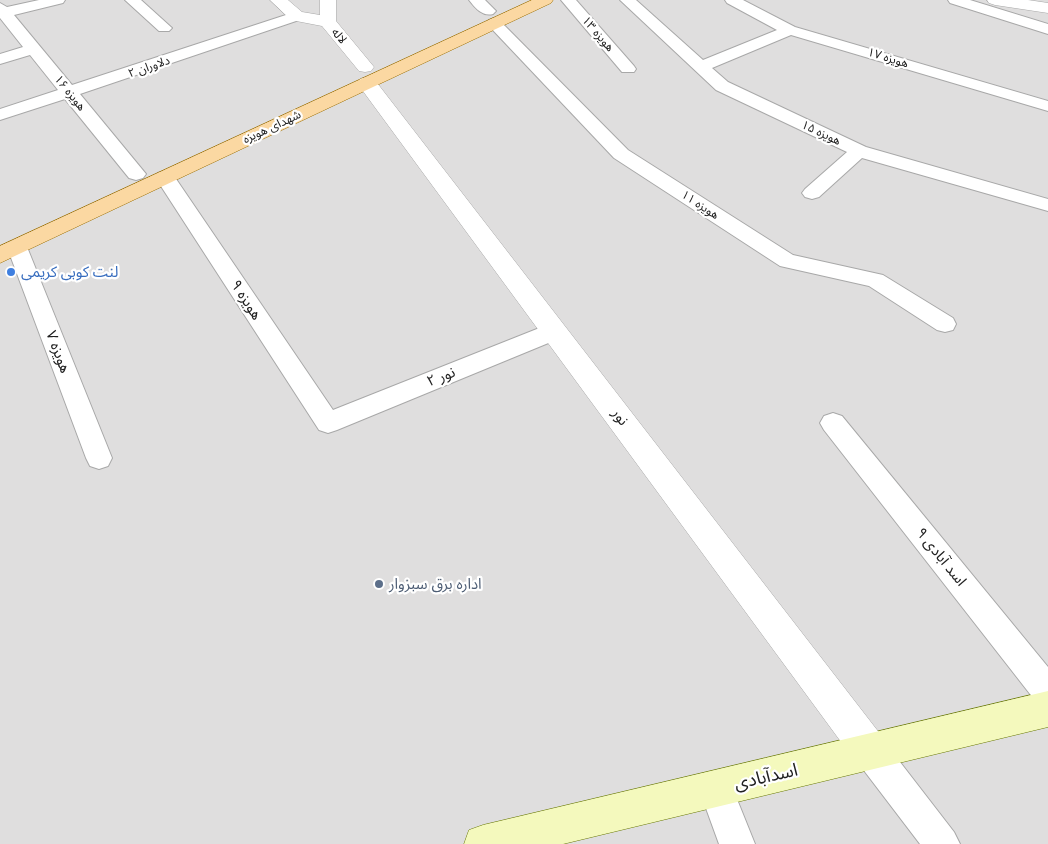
<!DOCTYPE html>
<meta charset="utf-8">
<style>
body{margin:0}
canvas{display:block;background:#f1eee7}
</style>
<canvas width="1048" height="844"></canvas>
<script>
const c = document.querySelector('canvas').getContext('2d');
c.lineJoin = 'round';
function fillPath(path, color) {
  c.fillStyle = color;
  c.fill(path, 'evenodd');
}
function strokePath(path, color, width, dash) {
  c.strokeStyle = color;
  c.lineWidth = width;
  c.lineCap = dash ? 'butt' : 'round';
  c.setLineDash(dash || []);
  c.stroke(path);
}
function drawText(font, color, halo, rows, align = 'center') {
  c.font = font + ' Raleway,"Noto Sans Arabic",sans-serif';
  c.lineWidth = 4.5;
  c.setLineDash([]);
  c.textBaseline = 'middle';
  c.strokeStyle = halo;
  c.fillStyle = color;
  for (const [text, x, y, turn = 0] of rows) {
    c.save();
    c.translate(x, y);
    c.rotate((+turn || 0) * Math.PI / 180);
    c.textAlign = isNaN(turn) ? turn : align;
    if (halo) c.strokeText(text, 0, 0);
    c.fillText(text, 0, 0);
    c.restore();
  }
}
const residential = new Path2D(`
 M0 0H1048V844H0Z`);
const minor = new Path2D(`
 M39 0H65L63 3 14 15 72 85 292 13H302L305 16 302 19 80 94 146 174 143 178 136 180 129 178 65 99 0 120V109L58 90 30 55 0 64V54L23 47 0 18V3L7 7Z
 M125 0H141L172 28 169 31H159Z
 M469 0H485L496 11 493 14C483 17 475 8 469 0Z
 M561 0H576L634 66 636 69 634 72H622Z
 M620 0H636L703 60 777 30 727 3 725 0H743L795 27 1048 101V111L791 35 712 68 728 82 866 147 1048 199V211L862 158 819 197 812 199 805 197 802 193 805 189 847 152 716 90Z
 M948 0H970L1048 24V34L950 3Z
 M494 18 499 20 628 150 793 255 883 275 953 318 956 324 953 330 945 332 937 330 869 286 780 266 614 158 489 26 486 23 489 20Z
 M165 171 172 173 333 410 547 325 555 323 563 325 566 331 563 337 337 430 328 433 319 430 155 177 158 173Z
 M17 240 24 242 27 247 112 458 108 466 99 469 90 466 86 458 7 247 10 242Z
 M833 413 842 416 1048 667V708L1037 703 824 430 820 423 824 416Z
 M871 736 883 740 954 832 960 844H920L859 764 855 752 859 740Z
 M716 772 728 777 755 844H719L699 789 704 777Z`);
const tertiary = new Path2D(`
 M270 0H288L302 12 320 15V0H336V21L374 67 371 71 365 72 359 71 322 26 291 20Z
 M987 0H1028L1048 3V13L995 5 989 3Z
 M367 77 374 79 884 739 889 752 884 765 871 770 858 765 360 87 358 83 360 79Z`);
const secondary = new Path2D(`
 M1048 691V727L563 844H464L469 830 483 825Z`);
const primary = new Path2D(`
 M532 0H553L551 3 0 263V246Z`);
const markers = [
 [11,272,5,"#3f7fe0"],
 [379,584,5,"#5c6f8a"]
];
const farStreetnames = [
 ["هویزه ۱۳",598,34,49],
 ["لاله",339,36,50],
 ["هویزه ۱۷",888,58,17],
 ["دلاوران ۲",149,67,-19],
 ["هویزه ۱۶",70,93,51],
 ["شهدای هویزه",272,127,-25],
 ["هویزه ۱۵",821,133,25],
 ["هویزه ۱۱",700,205,33]
];
const shopNames = [
 ["لنت کوبی کریمی",21,272]
];
const streetNames = [
 ["هویزه ۹",246,300,57],
 ["هویزه ۷",58,352,69],
 ["نور ۲",441,377,-22],
 ["نور",620,417,53],
 ["اسد آبادی ۹",941,557,51]
];
const serviceNames = [
 ["اداره برق سبزوار",389,584]
];
const nearStreetnames = [
 ["اسدآبادی",766,777,-13]
];
fillPath(residential, '#dfdede');
strokePath(minor, '#a8a8a8', 2);
strokePath(tertiary, '#a8a8a8', 1);
strokePath(secondary, '#697906', 1);
strokePath(primary, '#9b6e02', 1);
fillPath(minor, '#fff');
fillPath(tertiary, '#fff');
fillPath(secondary, '#f4f9bd');
fillPath(primary, '#fbd8a2');
for (const [x, y, r, color] of markers) {
  const dot = new Path2D();
  dot.arc(x, y, r, 0, 2 * Math.PI);
  c.fillStyle = color;
  c.fill(dot);
  strokePath(dot, '#fff', 2);
}
drawText('12px', '#212121', '#fff', farStreetnames);
drawText('15px', '#366cbe', '#fff', shopNames, 'left');
drawText('15px', '#212121', '#fff', streetNames);
drawText('15px', '#4e5e75', '#fff', serviceNames, 'left');
drawText('18px', '#212121', '#fff', nearStreetnames);
</script>
